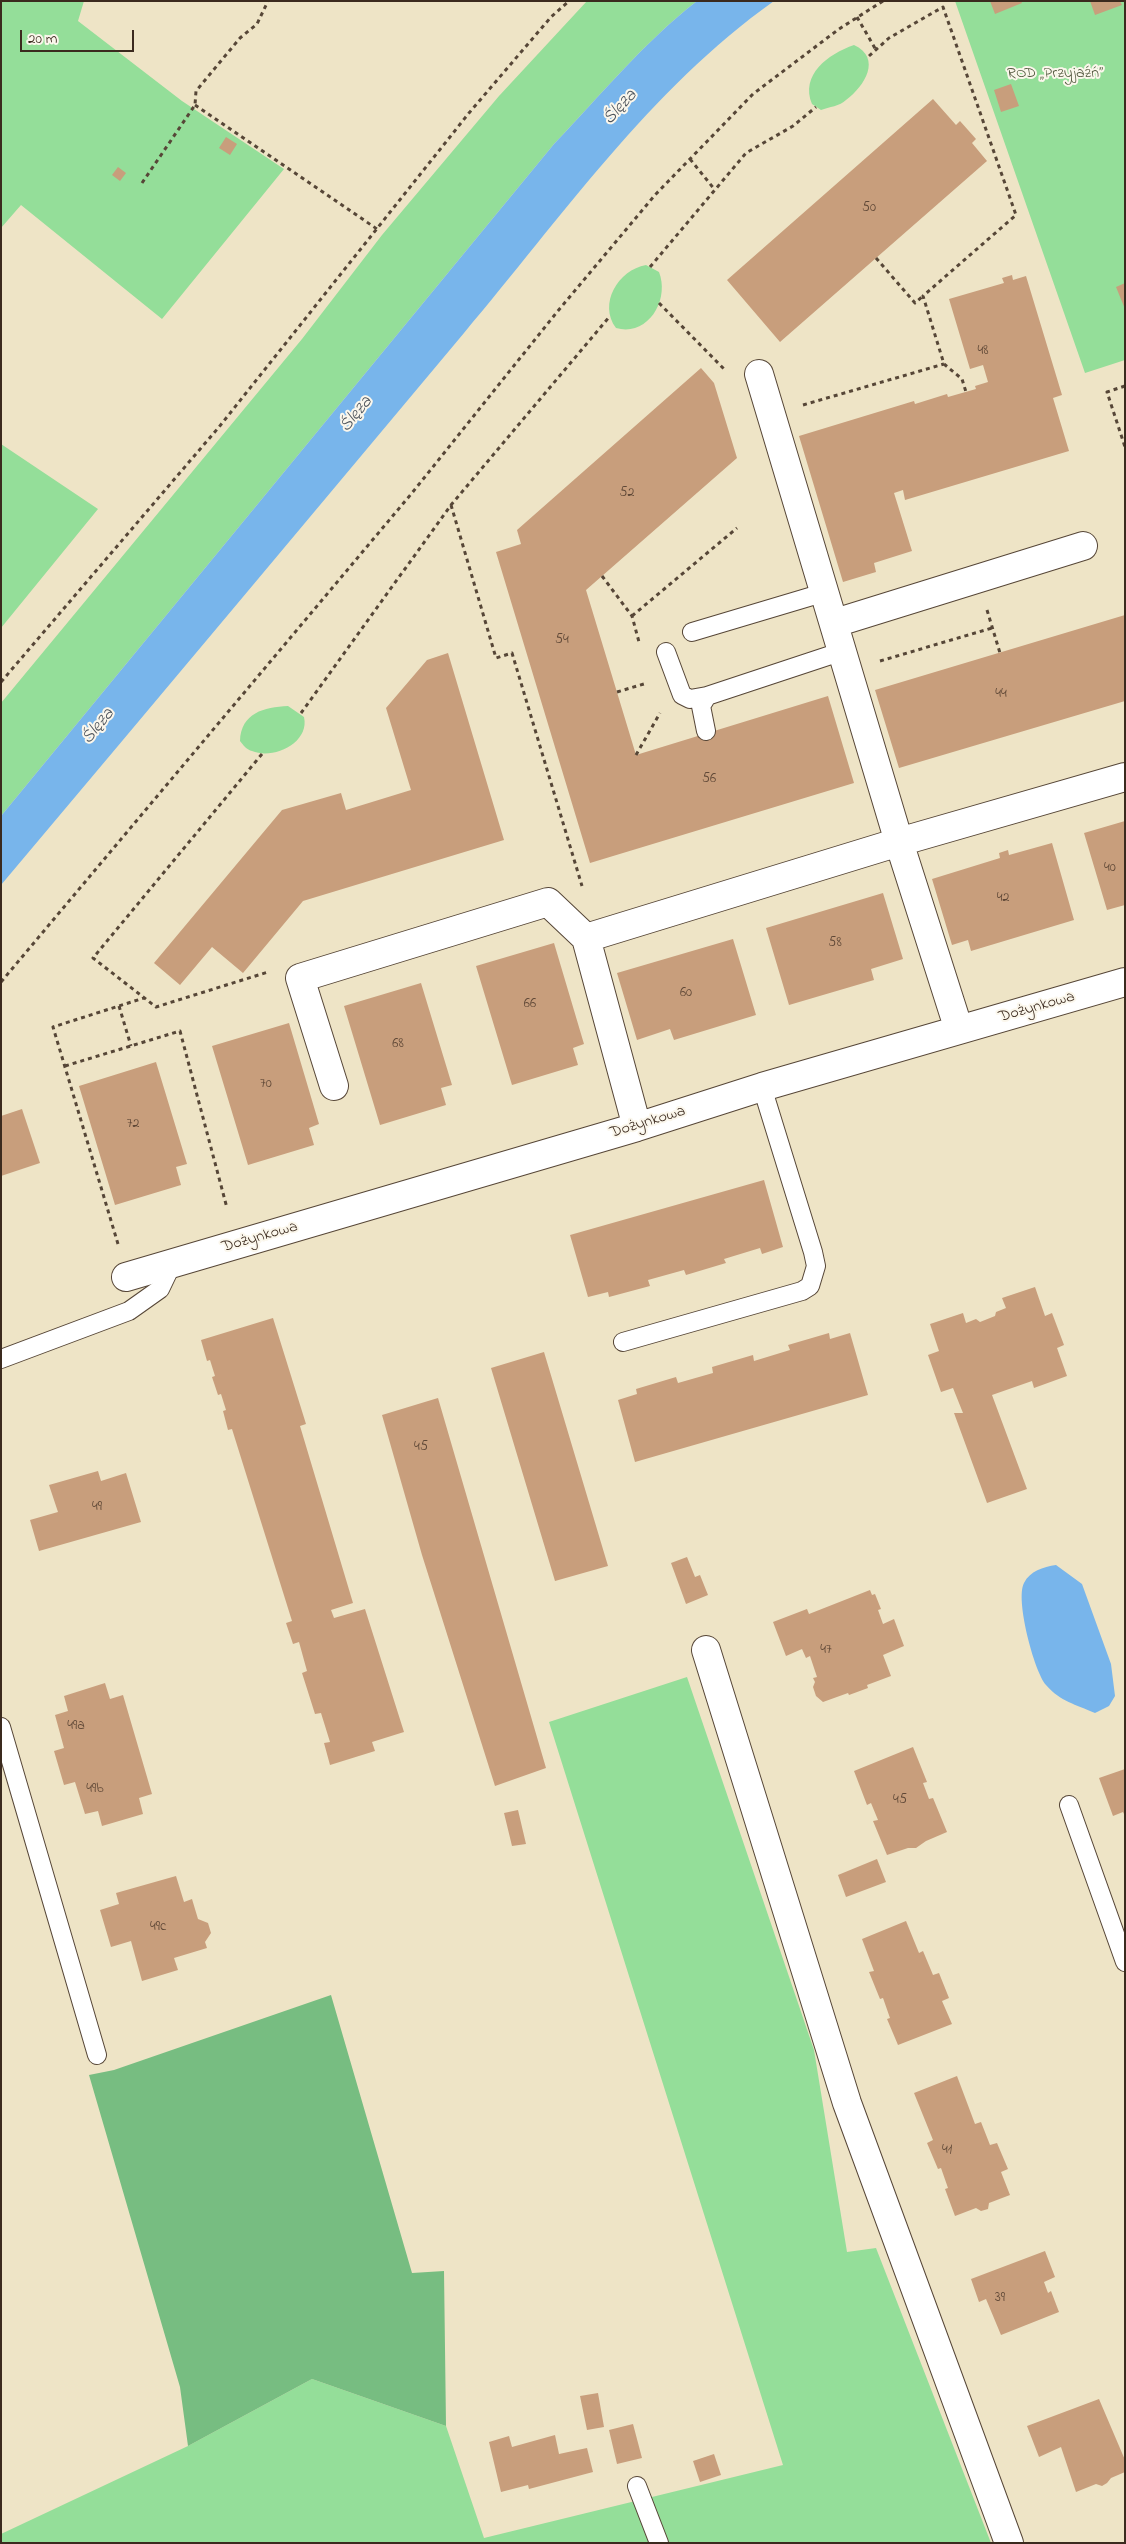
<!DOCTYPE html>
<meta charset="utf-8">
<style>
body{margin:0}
#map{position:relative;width:1126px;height:2544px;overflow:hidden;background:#eee4c6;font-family:"Indie Flower",sans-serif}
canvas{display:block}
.frame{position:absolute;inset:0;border:2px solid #3b2a1e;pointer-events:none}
.scale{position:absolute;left:20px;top:30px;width:114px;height:22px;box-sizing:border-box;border:2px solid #3b2a1e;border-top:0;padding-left:6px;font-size:15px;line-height:18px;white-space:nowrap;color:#3b2a1e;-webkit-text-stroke:4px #fbf7ec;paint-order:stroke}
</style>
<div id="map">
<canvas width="1126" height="2544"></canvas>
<div class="frame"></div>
<div class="scale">20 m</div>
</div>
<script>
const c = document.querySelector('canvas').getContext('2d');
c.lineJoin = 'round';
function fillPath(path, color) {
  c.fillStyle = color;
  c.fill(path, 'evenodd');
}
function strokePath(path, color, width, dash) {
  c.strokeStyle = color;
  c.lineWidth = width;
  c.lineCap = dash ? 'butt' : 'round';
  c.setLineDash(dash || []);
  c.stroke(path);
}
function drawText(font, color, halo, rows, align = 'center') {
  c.font = font + ' "Indie Flower",sans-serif';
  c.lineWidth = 4;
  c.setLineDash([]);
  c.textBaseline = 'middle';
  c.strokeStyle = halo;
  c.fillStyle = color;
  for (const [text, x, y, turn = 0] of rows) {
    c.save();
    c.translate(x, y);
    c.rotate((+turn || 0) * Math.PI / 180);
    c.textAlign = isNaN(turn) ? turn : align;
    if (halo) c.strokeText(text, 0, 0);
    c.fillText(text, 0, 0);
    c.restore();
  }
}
const green = new Path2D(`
 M1 1H84L78 21 182 101 284 169 162 319 21 205 1 228Z
 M587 1H697C644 42 600 96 554 144L1 816V703L302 339 382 235 499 96Z
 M955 1H1125V360L1085 373Z
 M854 45C882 58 865 86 846 100 840 106 829 107 821 110L812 104C800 75 828 54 854 45Z
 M646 265 659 272C670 300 648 337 616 328 598 304 618 270 646 265Z
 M1 444 98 509 1 628Z
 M288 706 304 717C310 743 273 760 252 751 247 750 243 745 240 741 241 713 264 707 288 706Z
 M687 1677 814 2050 847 2252 876 2248 991 2543H1V2534L188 2446 312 2379 446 2426 484 2538 783 2465 549 1722Z`);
const forest = new Path2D(`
 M331 1995 412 2273 444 2271 446 2426 312 2379 188 2446 180 2387 89 2075 114 2070Z`);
const water = new Path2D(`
 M697 1H774C649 90 562 217 464 333 310 517 156 701 1 885V816L554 144C600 96 644 42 697 1Z
 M1056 1565 1082 1584 1111 1664 1115 1696 1109 1706 1095 1713C1075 1704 1061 1702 1046 1685 1034 1671 1015 1599 1024 1583 1030 1571 1043 1567 1056 1565Z`);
const building = new Path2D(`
 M990 1H1021L1022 3 995 14Z
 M1090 1H1120L1122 5 1095 15Z
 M1011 84 1019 106 1001 112 994 90Z
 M933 99 956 125 960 121 976 139 972 143 987 161 780 342 727 280Z
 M226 137 237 144 230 155 219 148Z
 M118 167 126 173 120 181 112 175Z
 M1012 275 1013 280 1026 276 1062 395 1053 398 1069 451 905 500 903 490 894 493 912 551 874 563 876 572 843 582 799 436 914 401 915 404 947 394 948 397 976 389 975 386 988 382 983 365 970 369 949 299 1004 283 1002 278Z
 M1125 283V309L1116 287Z
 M701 368 714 383 737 458 586 590 636 755 828 696 854 783 590 863 496 552 521 544 517 530Z
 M1125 615V701L899 768 875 690Z
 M448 653 504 840 303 901 243 973 212 947 180 985 154 963 282 810 341 793 346 810 411 790 386 708 427 660Z
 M1125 821V905L1107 910 1084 833Z
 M1052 843 1074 920 971 951 968 940 952 945 932 879 1000 858 999 853 1008 850 1009 855Z
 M883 893 903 959 871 969 874 980 789 1005 766 928Z
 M733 939 756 1015 674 1040 670 1029 637 1040 617 973Z
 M554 943 584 1044 573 1048 578 1065 512 1085 476 966Z
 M421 983 452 1085 441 1088 446 1105 380 1125 344 1006Z
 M289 1023 319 1124 309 1128 314 1145 248 1165 212 1046Z
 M156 1062 187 1164 176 1167 181 1185 115 1205 79 1086Z
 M22 1109 40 1163 1 1176V1116Z
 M764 1180 783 1247 762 1254 760 1248 724 1259 726 1263 686 1275 684 1270 648 1280 650 1286 609 1297 608 1292 588 1297 570 1235Z
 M1035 1287 1045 1316 1052 1313 1064 1345 1057 1348 1067 1376 1034 1388 1032 1381 992 1395 1027 1489 987 1503 954 1413H963L953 1388 941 1392 928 1355 939 1351 930 1324 963 1313 966 1323 976 1319 980 1322 995 1316 996 1312 1006 1308 1002 1298Z
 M273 1318 306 1424 300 1426 353 1603 331 1610 334 1618 365 1609 404 1732 372 1742 375 1751 330 1765 324 1743 330 1742 321 1713 315 1714 302 1673 307 1671 299 1642 293 1644 286 1623 292 1621 232 1429 228 1430 223 1411 226 1410 221 1394 218 1395 212 1377 215 1376 210 1360 207 1361 201 1340Z
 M829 1333 830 1339 850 1333 868 1395 635 1462 618 1400 637 1394 636 1389 676 1377 678 1383 713 1373 712 1367 753 1355 754 1361 790 1350 788 1345Z
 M544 1352 608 1566 555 1581 491 1368Z
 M438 1398 546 1768 495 1786 422 1555 382 1415Z
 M98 1471 101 1481 126 1473 141 1522 39 1551 30 1520 58 1512 49 1485Z
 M687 1557 695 1577 700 1575 708 1595 686 1604 671 1563Z
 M870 1590 872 1595 875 1594 881 1609 878 1610 883 1624 894 1619 904 1646 883 1655 891 1676 867 1685 868 1688 849 1695 848 1693 823 1702 816 1696 813 1687 815 1682 813 1678 817 1677 810 1656 806 1658 802 1649 786 1656 773 1622 807 1609 809 1614Z
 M105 1683 110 1699 123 1695 152 1794 139 1798 143 1814 102 1826 98 1811 85 1814 75 1782 64 1785 54 1751 64 1748 55 1715 68 1711 64 1696Z
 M913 1747 927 1782 923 1783 929 1799 933 1798 947 1832 926 1841 916 1848H908L887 1855 873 1821 878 1820 871 1803 867 1805 854 1771Z
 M1125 1769V1816L1123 1812 1113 1816 1099 1778Z
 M518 1810 526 1844 512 1846 504 1813Z
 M877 1859 886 1882 846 1897 838 1875Z
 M176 1876 184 1902 192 1899 198 1919 208 1923 211 1933 205 1942 207 1948 174 1958 178 1970 142 1981 131 1941 111 1947 100 1910 119 1904 116 1893Z
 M906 1921 919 1953 923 1951 933 1975 939 1973 949 1998 942 2001 952 2024 898 2045 887 2019 890 2018 883 1998 880 1999 869 1972 874 1971 862 1939Z
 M957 2076 975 2124 981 2122 990 2145 997 2143 1008 2169 1001 2172 1010 2195 989 2203 988 2209 981 2211 976 2208 955 2216 945 2189 948 2188 941 2168 938 2169 927 2143 933 2140 914 2093Z
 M1045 2251 1055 2277 1044 2282 1048 2293 1051 2291 1059 2312 1001 2335 986 2299 979 2302 971 2279Z
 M598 2393 604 2427 587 2430 580 2396Z
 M1099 2399 1125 2460V2472L1111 2478 1107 2483 1102 2486 1096 2484 1076 2492 1061 2447 1039 2457 1027 2426Z
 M633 2424 642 2458 617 2464 609 2430Z
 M555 2435 559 2454 587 2448 593 2472 529 2489 528 2485 501 2492 489 2442 509 2436 512 2447Z
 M714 2454 721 2475 700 2482 693 2461Z`);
const path = new Path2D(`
 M857 17 876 50
 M869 56 889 38 943 7 1016 215 923 296 944 364 962 379 966 392
 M195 105 377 229
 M690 159 715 190
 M142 183 195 105 196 91 240 38 257 24 268 1
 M876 258 915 303 923 296
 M650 267 746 153 793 126 816 107
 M659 303 726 371
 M1125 386 1107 392 1125 447
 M803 405 944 364
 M451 505 496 658 512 653 582 886
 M602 576 632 616 639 642
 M987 610 1000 653
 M632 616 737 528
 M880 661 992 628
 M1 682 219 427 469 113 551 17 569 1
 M617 692 647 683
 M301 713 451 505 610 316
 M262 754 93 958 156 1007 268 972
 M636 755 660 713
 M1 982 412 493 557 312 655 195 753 94 839 29 883 1
 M119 1006 131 1046
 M65 1066 180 1031 227 1208
 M118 1244 53 1027 144 998`);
const lane = new Path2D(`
 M692 632 826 592
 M666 652 682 695 690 699 707 696
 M706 731 701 706 707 696 843 651
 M623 1342 802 1291 810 1286 816 1266 813 1252 762 1087
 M1 1359 129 1311 160 1289 172 1264
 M1 1727 97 2055
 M1069 1805 1125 1962
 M637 2486 659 2543`);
const street = new Path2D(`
 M759 374 899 842 959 1030
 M835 623 1083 546
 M586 938 899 842 1125 777
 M334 1086 300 978 548 902 586 938 637 1127
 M126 1277 637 1127 762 1087 1125 982
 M706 1650 847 2103 1009 2543`);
const numberNames = [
 ["50",869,209],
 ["48",983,352],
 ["52",627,494],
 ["54",562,641],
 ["44",1001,695],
 ["56",709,780],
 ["40",1110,869],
 ["42",1003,899],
 ["58",835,944],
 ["60",686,994],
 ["66",530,1005],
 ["68",398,1045],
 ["70",266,1085],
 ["72",133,1125],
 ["45",421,1448],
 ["49",97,1508],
 ["47",826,1651],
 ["49a",76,1727],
 ["49b",95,1790],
 ["45",900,1801],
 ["49c",158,1928],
 ["41",947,2151],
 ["39",1000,2299]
];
const parkNames = [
 ["ROD „Przyjaźń”",1055,74]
];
const streetNames = [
 ["Dożynkowa",1037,1008,-16],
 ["Dożynkowa",648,1123,-17],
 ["Dożynkowa",260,1238,-16]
];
const waterNames = [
 ["Ślęza",621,108,-47],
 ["Ślęza",357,415,-50],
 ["Ślęza",99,727,-50]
];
fillPath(green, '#94de99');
fillPath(forest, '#77bd81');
fillPath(water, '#78b5eb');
fillPath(building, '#c89e7c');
strokePath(lane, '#564637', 20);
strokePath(street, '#564637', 30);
strokePath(path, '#564637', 3, [4, 4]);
strokePath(lane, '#fff', 18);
strokePath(street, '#fff', 28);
drawText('14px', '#5e4736', null, numberNames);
drawText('16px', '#51573d', '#fbf7ec', parkNames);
drawText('16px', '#3b2a1e', '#fbf7ec', streetNames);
drawText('italic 18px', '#4d545c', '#fbf7ec', waterNames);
</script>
